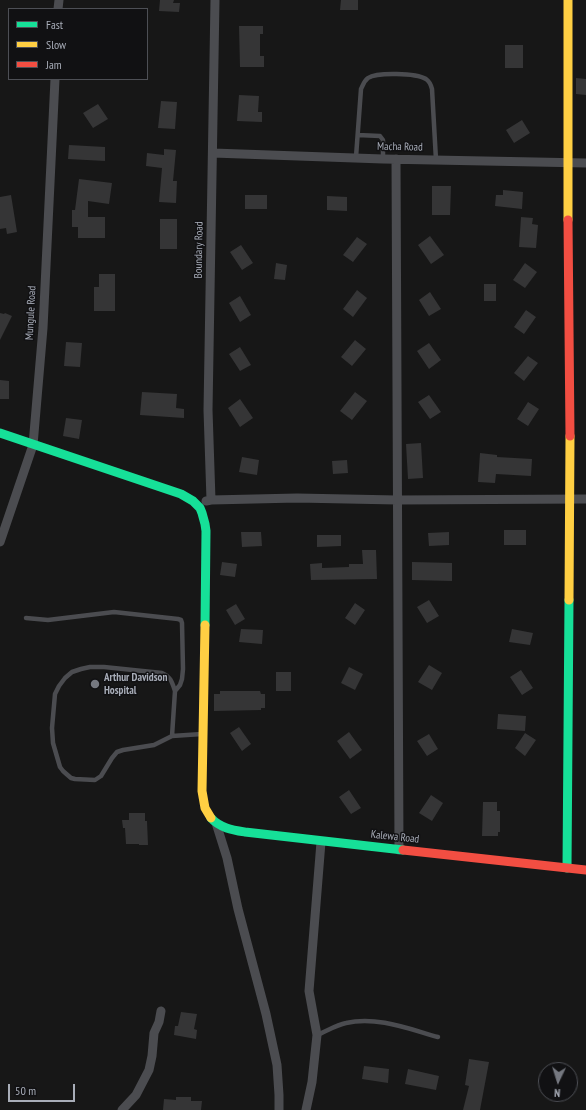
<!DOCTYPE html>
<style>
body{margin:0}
#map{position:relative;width:586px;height:1110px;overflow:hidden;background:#171717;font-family:"PT Sans Narrow",sans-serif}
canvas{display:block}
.legend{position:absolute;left:8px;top:8px;width:140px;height:72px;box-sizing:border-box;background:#111113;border:1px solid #4d4f55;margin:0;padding:5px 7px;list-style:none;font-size:12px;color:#a8adb8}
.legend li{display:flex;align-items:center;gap:8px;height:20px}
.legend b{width:20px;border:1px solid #4d4f55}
.north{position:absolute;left:538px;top:1062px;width:40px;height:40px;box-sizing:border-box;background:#111113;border:1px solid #4d4f55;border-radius:50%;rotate:184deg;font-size:11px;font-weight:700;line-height:16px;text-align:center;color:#a8adb8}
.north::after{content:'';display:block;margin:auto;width:14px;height:18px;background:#757880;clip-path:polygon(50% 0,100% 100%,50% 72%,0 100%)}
.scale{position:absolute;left:8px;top:1084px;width:67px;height:18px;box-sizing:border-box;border:2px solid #a8adb8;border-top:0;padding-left:5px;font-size:12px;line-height:14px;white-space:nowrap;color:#a8adb8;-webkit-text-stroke:3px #111113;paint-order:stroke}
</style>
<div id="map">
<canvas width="586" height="1110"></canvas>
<ul class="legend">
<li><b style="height:5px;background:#16e098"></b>Fast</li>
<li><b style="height:5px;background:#ffcf43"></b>Slow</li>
<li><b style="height:5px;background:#f24e42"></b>Jam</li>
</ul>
<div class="north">N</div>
<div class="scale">50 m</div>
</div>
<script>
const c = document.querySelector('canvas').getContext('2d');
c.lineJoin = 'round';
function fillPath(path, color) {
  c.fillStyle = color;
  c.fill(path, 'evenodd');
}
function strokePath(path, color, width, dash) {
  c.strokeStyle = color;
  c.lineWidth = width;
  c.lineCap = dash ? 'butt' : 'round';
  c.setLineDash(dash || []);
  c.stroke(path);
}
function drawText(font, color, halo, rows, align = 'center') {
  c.font = font + ' "PT Sans Narrow",sans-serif';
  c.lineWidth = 3;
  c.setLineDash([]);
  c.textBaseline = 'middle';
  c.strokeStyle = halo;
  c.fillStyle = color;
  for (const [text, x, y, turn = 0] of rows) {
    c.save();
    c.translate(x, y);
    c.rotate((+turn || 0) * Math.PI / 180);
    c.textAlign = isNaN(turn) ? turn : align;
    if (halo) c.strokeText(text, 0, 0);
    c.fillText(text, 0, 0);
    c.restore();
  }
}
const building = new Path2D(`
 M160 0H174L173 3H180L179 12 159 11Z
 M341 0H358V10H340Z
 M239 26H263V34H260V56H264V67H240Z
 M505 45H523V68H505Z
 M576 78 586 79V95L576 94Z
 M239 95 259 96 258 112H262V122L237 121Z
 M161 101 177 102 175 129 158 128Z
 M98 104 108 119 93 128 83 113Z
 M522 120 530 133 514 143 506 130Z
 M69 145 105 147V161L68 159Z
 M164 149 176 150 173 181H177L176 203 159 202 162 168 146 166 147 153 164 155Z
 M79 179 112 183 109 204 88 201V217H105V238H78V227H72V210H75Z
 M432 186H451L450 215H432Z
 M503 190 523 192 522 209 495 206 496 195H503Z
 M11 195 17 232 7 234 6 228 0 229V197Z
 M245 195H267V209H245Z
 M327 196 347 197V211L327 210Z
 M521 217 533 218 532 224 538 225 536 248 519 247Z
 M160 219H177V249H160Z
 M430 236 444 255 431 264 418 245Z
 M357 237 367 244 353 262 343 255Z
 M241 245 253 263 242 270 230 252Z
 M276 263 287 265 285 280 274 279Z
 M525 263 537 272 525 288 513 280Z
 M99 274H115V311H94V287H99Z
 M484 284H496V301H484Z
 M357 290 367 298 353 317 343 309Z
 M430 292 441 309 429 316 419 300Z
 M240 296 251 315 240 322 229 303Z
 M526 310 536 317 524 334 514 327Z
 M0 313 4 314 5 313 12 316 0 340Z
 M355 340 366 349 352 366 341 357Z
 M66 342 82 343 80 367 64 366Z
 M429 343 441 360 429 369 417 351Z
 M240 347 251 365 240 371 229 354Z
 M528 356 538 363 524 381 514 373Z
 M0 380 9 381V399H0Z
 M142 392 177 394 176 408 184 409V418L140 415Z
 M355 392 367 401 352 420 340 411Z
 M429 395 441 412 430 419 418 402Z
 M240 399 253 418 240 427 228 408Z
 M528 402 539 409 528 426 517 419Z
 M66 418 82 420 79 439 63 436Z
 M421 443 423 478 408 479 406 444Z
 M480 453 497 455V457L532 459 531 476 496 474 495 483 478 482Z
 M242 457 259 460 257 475 239 472Z
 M347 460 348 473 333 474 332 461Z
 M504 530H526V545H504Z
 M241 532H261L262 546 242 547Z
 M449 532V545L429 546 428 533Z
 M317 535H341V546L317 547Z
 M362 550H376L377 579 311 580 310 564 322 563V568L349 567V564H363Z
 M222 562 237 564 235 577 220 575Z
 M412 562 452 563V581L412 580Z
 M429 600 439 616 427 623 417 607Z
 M355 603 365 610 355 625 345 618Z
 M236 604 245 619 235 625 226 610Z
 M241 629 263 630 262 644 239 642Z
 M512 629 533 633 530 645 509 642Z
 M429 665 442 673 432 690 418 682Z
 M349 667 363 674 355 690 341 683Z
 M521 670 533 688 522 695 510 677Z
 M276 672H291V691H276Z
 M220 691H260L261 694H265V708H261V710L214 711V694H220Z
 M498 714 526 716 525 731 497 729Z
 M239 727 251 744 242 751 230 733Z
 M349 732 362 750 350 759 337 741Z
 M525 733 536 740 525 756 515 748Z
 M429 734 438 749 427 756 417 741Z
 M349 790 361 808 351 814 339 797Z
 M431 795 443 803 432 821 419 813Z
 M483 802H497V811H500V832H498V836H482Z
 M129 813H145V821H147L148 845H139V844H126L125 828H123L122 820H129Z
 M181 1012 197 1014 194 1029 197 1030 196 1039 174 1035 175 1026H178Z
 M469 1059 489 1062 480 1110H463L469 1086 465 1085Z
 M364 1066 389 1069 388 1083 362 1079Z
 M408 1069 439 1076 436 1090 405 1084Z
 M176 1097H191V1101H202L201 1110H163L164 1099 176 1100Z`);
const lane = new Path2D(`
 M358 135 380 136 383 140V159
 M356 157 361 89C363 85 364 81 368 78 377 72 416 73 426 79 429 81 431 85 432 89L436 160
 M26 618 48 620 114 612 178 619 181 620 182 623 183 669 182 679 180 685 175 691 172 736
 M175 691C172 682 171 677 162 673L104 667H90L81 669 72 672 65 678 59 686 55 694 52 728 53 743 60 767 63 771 71 778 75 779 95 780 101 776 112 758 117 752 123 750 154 745 172 736 202 734
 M317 1035C327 1031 336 1025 346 1023 377 1016 409 1029 438 1037`);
const street = new Path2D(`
 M58 9 59 0
 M213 153 383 159 586 163
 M396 159 399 850
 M211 500 208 410 215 0
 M206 501 211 500 297 498 397 500 586 499
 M0 542 33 445 43 328 55 79
 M216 823 227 858 238 909 266 1014 277 1065 279 1095V1110
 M122 1110 136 1095 149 1070 152 1056 154 1033 159 1022 161 1011
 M306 1110 312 1082 317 1035 309 991 321 842`);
const fast = new Path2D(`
 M0 433 181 494 193 501 200 508 202 513 205 524 206 531 205 625
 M211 818C220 828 233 830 245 832L403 850
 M567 868 569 600`);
const slow = new Path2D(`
 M568 0V220
 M569 600 570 436
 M205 625 202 791 205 808 211 818`);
const jam = new Path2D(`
 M568 220 570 436
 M403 850 586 870`);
const markers = [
 [95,684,5,"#757880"]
];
const streetNames = [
 ["Macha Road",400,147,1],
 ["Boundary Road",199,250,-89],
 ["Mungule Road",31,313,-87],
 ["Kalewa Road",395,837,6]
];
const poiNames = [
 ["Arthur Davidson",104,678],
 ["Hospital",104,691]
];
fillPath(building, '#353536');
strokePath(lane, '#4b4c50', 4.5);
strokePath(street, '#4b4c50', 9);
strokePath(fast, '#16e098', 9);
strokePath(slow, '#ffcf43', 9);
strokePath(jam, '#f24e42', 9);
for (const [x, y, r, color] of markers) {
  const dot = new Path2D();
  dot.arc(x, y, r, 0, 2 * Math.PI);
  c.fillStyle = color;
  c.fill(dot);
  strokePath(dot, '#111113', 1.5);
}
drawText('11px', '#a8adb8', '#111113', streetNames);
drawText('bold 11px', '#a8adb8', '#111113', poiNames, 'left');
</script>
